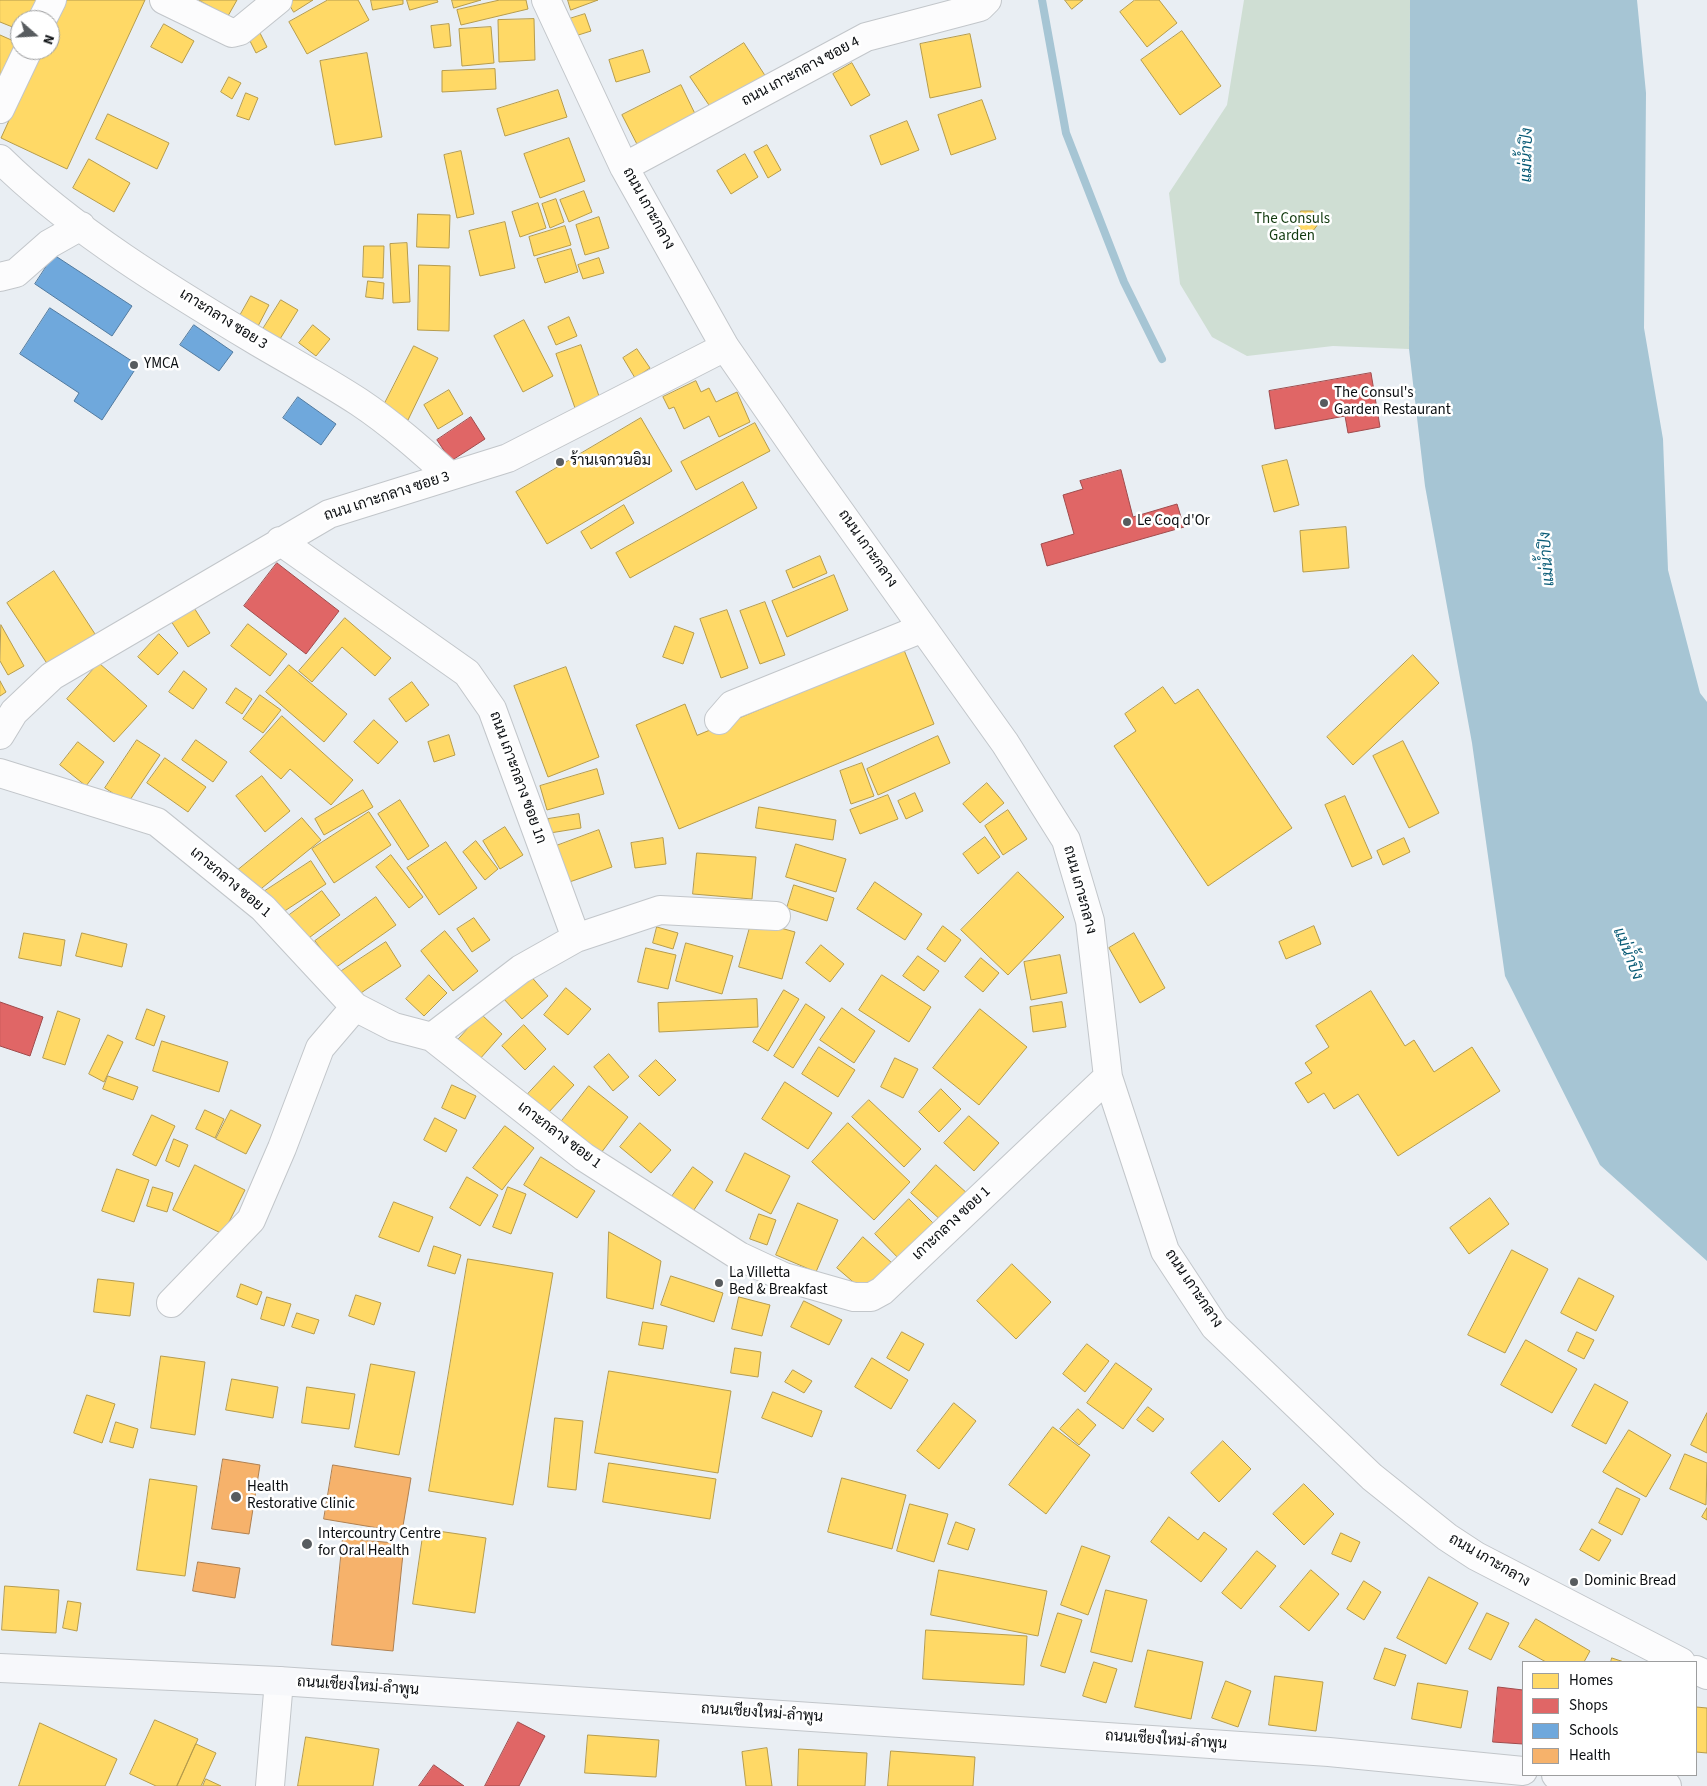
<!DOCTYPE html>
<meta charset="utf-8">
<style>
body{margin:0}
#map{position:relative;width:1707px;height:1786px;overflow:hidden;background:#e9eef3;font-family:"Source Sans 3",sans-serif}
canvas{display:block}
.legend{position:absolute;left:1522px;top:1661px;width:175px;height:115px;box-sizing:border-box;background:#fff;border:1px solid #9d9e9f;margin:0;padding:6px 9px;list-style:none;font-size:15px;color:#0a0d10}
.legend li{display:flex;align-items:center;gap:10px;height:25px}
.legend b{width:25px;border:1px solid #9d9e9f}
.north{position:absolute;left:10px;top:10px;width:50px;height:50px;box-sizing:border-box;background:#fff;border:1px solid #9d9e9f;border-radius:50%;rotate:109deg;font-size:14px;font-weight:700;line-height:20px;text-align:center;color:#0a0d10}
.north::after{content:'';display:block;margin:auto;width:18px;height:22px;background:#585c5f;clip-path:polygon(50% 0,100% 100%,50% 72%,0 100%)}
</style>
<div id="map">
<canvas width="1707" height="1786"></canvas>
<ul class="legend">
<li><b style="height:14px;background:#ffd966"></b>Homes</li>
<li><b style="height:14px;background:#e06666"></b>Shops</li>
<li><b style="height:14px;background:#6fa8dc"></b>Schools</li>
<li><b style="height:14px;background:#f6b26b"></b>Health</li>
</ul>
<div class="north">N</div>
</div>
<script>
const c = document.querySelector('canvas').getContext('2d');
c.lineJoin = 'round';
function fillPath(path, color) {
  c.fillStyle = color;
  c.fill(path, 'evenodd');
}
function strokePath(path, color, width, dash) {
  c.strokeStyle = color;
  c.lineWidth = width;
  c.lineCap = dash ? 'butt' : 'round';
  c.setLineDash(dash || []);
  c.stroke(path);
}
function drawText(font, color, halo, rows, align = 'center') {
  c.font = font + ' "Source Sans 3",Sarabun,sans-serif';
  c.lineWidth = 5;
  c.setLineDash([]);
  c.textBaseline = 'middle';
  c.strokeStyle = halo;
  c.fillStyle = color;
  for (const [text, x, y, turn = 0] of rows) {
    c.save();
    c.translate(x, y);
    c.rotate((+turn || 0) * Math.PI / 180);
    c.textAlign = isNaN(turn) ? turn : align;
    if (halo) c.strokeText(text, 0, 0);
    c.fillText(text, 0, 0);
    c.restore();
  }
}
const green = new Path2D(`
 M1244 0H1410L1409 349 1333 346 1247 356 1212 337 1180 284 1169 193 1227 105Z`);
const water = new Path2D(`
 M1410 0H1637L1646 93 1644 328 1663 439 1668 570 1700 693 1707 702V1261L1600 1165 1505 976 1472 743 1425 486 1409 349Z`);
const homes = new Path2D(`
 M0 0H39L31 20H20V30L0 22Z
 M64 0H145L67 169 1 138 41 50H50V31Z
 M199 0H237L228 16Z
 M287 0H313L294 12Z
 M328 0H358L369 20 307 54 289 22Z
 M371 0H403V4L373 10Z
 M407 0H437L438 2 410 10Z
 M452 0H481L454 8Z
 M500 0H526L528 9 461 25 457 10Z
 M568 0H598L571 10Z
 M1065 0H1083L1072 9Z
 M1135 0H1159L1177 23 1147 47 1120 12Z
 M585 14 591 31 572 37 566 20Z
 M534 19 535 60 499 62 498 20Z
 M255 23 267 47 256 53 244 29Z
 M164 24 194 41 182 63 151 47Z
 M449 24 451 46 434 48 431 26Z
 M491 27 494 63 462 66 459 29Z
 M1182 31 1221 86 1180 115 1141 60Z
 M970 34 981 87 930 98 920 44Z
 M0 35 16 42 0 77Z
 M744 43 766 77 713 111 690 77Z
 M643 50 650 72 616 82 609 60Z
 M367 53 382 137 335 145 320 61Z
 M852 63 870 95 851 106 833 74Z
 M495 69 496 89 442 92V71Z
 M229 77 241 83 232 99 221 92Z
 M681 85 699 122 641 152 622 115Z
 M558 90 567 117 505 136 497 109Z
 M246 93 258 98 249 120 237 116Z
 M982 100 996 139 951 155 938 115Z
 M108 114 169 143 157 169 96 139Z
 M907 121 919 150 881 165 870 136Z
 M569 138 585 181 540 198 524 154Z
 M767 145 781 170 768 178 754 152Z
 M461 151 474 214 457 218 444 155Z
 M745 154 758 177 731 194 717 171Z
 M89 159 130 183 114 212 73 188Z
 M584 191 592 212 569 222 560 200Z
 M556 199 564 222 550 228 542 204Z
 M538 203 546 228 520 237 512 212Z
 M1301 211H1313L1319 223 1312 232 1302 231 1296 222Z
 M418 214 450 215 449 248 417 247Z
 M599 217 609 248 585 255 576 225Z
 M505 222 515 268 480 276 469 231Z
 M565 226 571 245 534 256 529 237Z
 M407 243 410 302 393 303 390 244Z
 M364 246H384L383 278 363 277Z
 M571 249 578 272 545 283 537 259Z
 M599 258 604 273 583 279 578 265Z
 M419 265 450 266 449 331 418 330Z
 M368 281 384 283 383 299 366 297Z
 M251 296 269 305 256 330 237 321Z
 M281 300 298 310 280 339 263 329Z
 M569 317 577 336 556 345 548 327Z
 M524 320 553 376 523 392 494 336Z
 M313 325 330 339 316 356 299 343Z
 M581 345 600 399 575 408 556 354Z
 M414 346 438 358 408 420 383 407Z
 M637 349 650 368 635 378 623 358Z
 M696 381 701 392 709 388 716 402 737 392 750 422 719 437 709 416 684 429 674 407 669 409 663 397Z
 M449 390 463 414 438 429 424 405Z
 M641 418 672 471 547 544 516 492Z
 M755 423 770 451 696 490 681 462Z
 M1287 460 1299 505 1274 512 1262 466Z
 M743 482 757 508 630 578 616 553Z
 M624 505 634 523 591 549 581 532Z
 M1346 527 1349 568 1303 572 1300 531Z
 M820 556 827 573 793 588 786 571Z
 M54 571 95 634 48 665 7 603Z
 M834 575 848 610 787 637 772 601Z
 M765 602 785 655 760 664 740 611Z
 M191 603 210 633 188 647 169 618Z
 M727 610 748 668 721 678 700 619Z
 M345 618 391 658 375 676 342 647 312 682 299 671Z
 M248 624 287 654 270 676 231 646Z
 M1 625 24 666 8 675 0 661Z
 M675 626 694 633 683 664 663 657Z
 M159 634 178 653 158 675 138 657Z
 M904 650 934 724 679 829 636 725 685 704 697 735Z
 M1413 655 1439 683 1353 765 1327 737Z
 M99 663 147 706 114 742 67 699Z
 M289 665 347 714 324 742 266 692Z
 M566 667 599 757 548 777 514 686Z
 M184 671 207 689 193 709 169 692Z
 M0 681 6 692 0 696Z
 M412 682 429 705 406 722 389 699Z
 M1163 687 1175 704 1198 689 1292 828 1208 886 1114 746 1136 731 1125 714Z
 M236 688 252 699 242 714 226 703Z
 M260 695 281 710 263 733 243 719Z
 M282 716 353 780 331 805 290 769 281 779 250 752Z
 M374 720 398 742 378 764 354 742Z
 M449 735 455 755 434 762 428 742Z
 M938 736 950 763 878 795 867 769Z
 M137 740 160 755 128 803 105 788Z
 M196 740 227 762 213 782 182 760Z
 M1403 741 1439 813 1409 828 1373 756Z
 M78 742 104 762 86 786 60 765Z
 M165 758 206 787 188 812 147 783Z
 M862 763 874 796 851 804 840 771Z
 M597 769 604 794 547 810 540 786Z
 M262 776 290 811 265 832 236 796Z
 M987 783 1004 803 980 823 963 804Z
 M363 790 373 807 324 835 315 819Z
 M915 793 923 811 906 819 898 801Z
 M888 795 898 819 860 834 850 810Z
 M1345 796 1372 858 1352 867 1325 805Z
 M400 800 429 846 408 860 378 814Z
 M759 807 836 820 833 840 756 828Z
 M1008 810 1027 839 1003 855 985 826Z
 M369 812 391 845 334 883 312 849Z
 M579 814 581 828 550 833 548 819Z
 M302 818 321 840 257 892 238 870Z
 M505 827 523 855 500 869 483 841Z
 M599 830 612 867 561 885 548 849Z
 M985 837 1000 857 978 874 963 854Z
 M663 838 666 864 635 868 631 843Z
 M1404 838 1410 852 1383 865 1377 851Z
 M476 841 498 869 485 880 463 852Z
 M446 842 477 888 439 915 407 868Z
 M796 844 846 859 836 892 786 877Z
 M697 853 756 857 752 899 693 894Z
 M391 855 423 897 409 908 376 867Z
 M311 861 326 884 280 914 265 891Z
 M1018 872 1064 917 1008 975 961 930Z
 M875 882 922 914 905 940 857 909Z
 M794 885 834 898 827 921 787 908Z
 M322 891 340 915 306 940 288 916Z
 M376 897 396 925 335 968 315 941Z
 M474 918 490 940 472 952 457 929Z
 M752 920 795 932 782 979 739 967Z
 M943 926 961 940 945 962 927 949Z
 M1314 926 1321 944 1286 959 1279 942Z
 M657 927 678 933 673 949 653 943Z
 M445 931 478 971 453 991 421 951Z
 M24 933 65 940 61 966 19 958Z
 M82 933 127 944 122 967 76 956Z
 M1134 933 1165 988 1140 1003 1109 948Z
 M386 942 401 966 352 999 337 974Z
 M686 943 733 956 722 994 676 981Z
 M821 945 844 964 830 982 806 963Z
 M646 948 676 955 668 989 638 982Z
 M1060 955 1067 993 1031 1000 1024 962Z
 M918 956 939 971 924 991 903 976Z
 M981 958 999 973 983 992 965 977Z
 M529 974 548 996 522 1019 503 998Z
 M429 975 447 993 424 1016 406 999Z
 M882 975 931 1007 909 1042 859 1010Z
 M566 988 591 1009 568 1035 544 1015Z
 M784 990 799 999 768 1051 753 1042Z
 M1371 991 1405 1046 1414 1040 1434 1072 1472 1047 1500 1091 1398 1156 1358 1094 1334 1109 1324 1093 1308 1103 1295 1083 1312 1073 1305 1063 1329 1047 1316 1026Z
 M757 999 758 1027 659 1032 658 1003Z
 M1062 1002 1066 1027 1033 1032 1030 1007Z
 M806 1004 825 1017 793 1068 774 1056Z
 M842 1008 875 1031 854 1063 820 1040Z
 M147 1009 165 1016 154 1046 136 1039Z
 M980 1009 1027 1047 979 1105 933 1068Z
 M58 1011 80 1019 65 1065 43 1058Z
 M481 1014 502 1034 479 1060 457 1041Z
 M524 1025 546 1049 525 1070 502 1046Z
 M108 1035 123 1042 104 1082 89 1074Z
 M162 1041 228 1062 219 1092 153 1071Z
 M819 1047 855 1070 838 1097 802 1074Z
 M609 1054 629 1077 613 1091 594 1067Z
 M895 1058 918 1069 903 1098 881 1087Z
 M656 1060 676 1080 659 1096 639 1076Z
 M554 1066 574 1085 547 1114 527 1095Z
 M108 1076 138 1087 133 1100 103 1089Z
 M785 1082 832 1113 808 1149 762 1119Z
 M452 1085 476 1096 465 1119 442 1108Z
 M589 1086 628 1117 601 1153 561 1122Z
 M941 1089 961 1109 939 1132 919 1112Z
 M869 1100 921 1149 904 1167 852 1117Z
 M205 1110 224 1119 215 1138 196 1129Z
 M231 1110 261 1125 246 1154 216 1139Z
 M152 1115 175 1126 156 1166 133 1155Z
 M969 1116 999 1143 974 1171 944 1143Z
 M435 1118 457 1130 446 1152 424 1140Z
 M640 1123 671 1150 651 1173 620 1147Z
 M848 1123 910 1182 874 1220 812 1162Z
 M505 1126 534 1148 502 1190 473 1168Z
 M174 1139 188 1145 179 1167 166 1161Z
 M745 1153 790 1176 771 1214 726 1191Z
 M541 1157 595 1191 577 1218 524 1185Z
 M195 1165 245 1190 223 1234 173 1210Z
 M936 1165 969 1195 943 1222 911 1193Z
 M693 1167 713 1182 689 1217 668 1202Z
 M117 1169 149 1180 134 1222 102 1211Z
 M467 1177 498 1195 480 1226 450 1208Z
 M153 1187 173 1193 167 1212 147 1206Z
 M508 1187 526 1194 511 1234 493 1227Z
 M1490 1198 1509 1224 1469 1254 1450 1228Z
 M909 1199 936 1226 901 1261 875 1234Z
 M394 1202 433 1217 419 1252 379 1237Z
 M798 1203 838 1220 816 1272 776 1255Z
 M759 1214 776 1220 767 1245 750 1239Z
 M609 1232 661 1261 653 1309 607 1298Z
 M863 1237 892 1263 866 1293 837 1268Z
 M434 1246 461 1255 455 1274 428 1266Z
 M1512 1250 1548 1269 1505 1353 1468 1335Z
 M468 1259 553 1273 513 1505 429 1491Z
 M1012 1264 1051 1302 1016 1339 977 1301Z
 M671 1276 723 1293 714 1322 661 1305Z
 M1579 1278 1614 1296 1596 1331 1561 1313Z
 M98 1279 134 1283 130 1316 94 1312Z
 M241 1284 262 1292 257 1305 237 1297Z
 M356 1295 381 1303 374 1325 349 1316Z
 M267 1297 291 1304 284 1326 261 1319Z
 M739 1297 770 1305 762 1336 732 1329Z
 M804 1301 842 1320 829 1345 791 1327Z
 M297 1313 319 1320 314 1334 292 1327Z
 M643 1322 667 1326 663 1349 639 1345Z
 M902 1332 924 1344 909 1371 887 1358Z
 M1577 1332 1594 1340 1584 1359 1568 1351Z
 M1526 1340 1577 1369 1552 1413 1501 1385Z
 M1087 1344 1109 1361 1085 1392 1063 1374Z
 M735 1348 761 1352 758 1377 731 1373Z
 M161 1356 205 1362 195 1435 151 1428Z
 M872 1358 908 1380 891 1409 855 1387Z
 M1116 1363 1152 1389 1123 1429 1087 1403Z
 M371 1364 415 1372 399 1455 355 1447Z
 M793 1370 812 1381 804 1393 785 1382Z
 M609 1371 731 1391 718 1473 595 1453Z
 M232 1379 278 1387 273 1418 226 1410Z
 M1595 1384 1628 1402 1606 1444 1572 1426Z
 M307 1387 355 1394 349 1429 302 1423Z
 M773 1392 822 1411 812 1437 762 1418Z
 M87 1395 115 1404 102 1443 74 1433Z
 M954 1403 976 1421 939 1469 917 1451Z
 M1148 1407 1164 1419 1153 1432 1137 1420Z
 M1078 1409 1096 1425 1079 1445 1060 1429Z
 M1707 1413V1453L1691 1445Z
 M555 1418 583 1421 576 1490 548 1487Z
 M116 1422 138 1429 133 1448 110 1442Z
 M1053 1427 1090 1455 1046 1514 1009 1485Z
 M1629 1430 1671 1455 1646 1497 1603 1472Z
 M1223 1441 1251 1469 1219 1502 1191 1473Z
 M1685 1454 1707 1463 1706 1505 1670 1489Z
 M609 1463 716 1479 710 1519 603 1502Z
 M842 1478 906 1495 892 1549 828 1532Z
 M150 1479 197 1486 185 1576 137 1570Z
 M1304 1484 1334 1514 1304 1545 1273 1514Z
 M1617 1488 1640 1499 1622 1535 1599 1523Z
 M910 1504 948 1514 934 1562 897 1551Z
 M1707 1508V1520L1702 1517Z
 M1169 1517 1198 1540 1204 1532 1227 1549 1201 1582 1151 1542Z
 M956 1522 975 1529 968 1550 948 1544Z
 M424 1529 486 1538 475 1613 413 1604Z
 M1592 1529 1611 1540 1599 1561 1580 1550Z
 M1341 1533 1360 1542 1351 1562 1332 1554Z
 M1082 1546 1110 1556 1088 1615 1061 1605Z
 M1257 1551 1276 1566 1241 1609 1222 1593Z
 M939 1570 1047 1591 1038 1636 931 1615Z
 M1311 1570 1339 1594 1309 1631 1280 1607Z
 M1429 1577 1478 1603 1446 1664 1397 1638Z
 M1364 1581 1381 1592 1364 1620 1347 1609Z
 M5 1586 59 1590 56 1633 2 1630Z
 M1106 1590 1147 1600 1132 1662 1091 1652Z
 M68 1601 81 1603 77 1631 63 1628Z
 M1058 1613 1082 1620 1065 1673 1041 1666Z
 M1487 1613 1509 1623 1491 1660 1469 1649Z
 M1536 1619 1590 1651 1584 1662H1546L1519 1647Z
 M926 1630 1027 1636 1024 1685 923 1679Z
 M1385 1648 1406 1655 1395 1686 1374 1679Z
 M1148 1650 1203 1662 1191 1719 1135 1707Z
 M1612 1658 1624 1662H1611Z
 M1094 1662 1117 1669 1106 1703 1083 1696Z
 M1275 1676 1323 1682 1316 1731 1269 1725Z
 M1226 1681 1251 1691 1238 1727 1212 1718Z
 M1418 1683 1468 1691 1461 1728 1412 1719Z
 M1696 1707 1707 1708V1753L1696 1752Z
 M155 1720 198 1739 177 1786H156L130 1774Z
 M40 1723 117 1759 105 1786H19Z
 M588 1735 659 1740 656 1777 585 1773Z
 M306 1737 379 1749 373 1786H298Z
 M196 1744 216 1753 201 1786H177Z
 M767 1748 772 1786H746L742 1752Z
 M799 1749 867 1753 865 1786H798Z
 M891 1751 975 1757 973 1786H888Z
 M206 1779 221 1786H203Z`);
const shops = new Path2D(`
 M1371 373 1380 427 1348 433 1345 416 1275 429 1269 391Z
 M471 417 485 439 451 461 437 440Z
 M1121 470 1133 517 1177 504 1184 527 1047 566 1041 544 1074 534 1063 495 1083 489 1080 481Z
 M277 563 339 611 306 654 244 606Z
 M0 1002 43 1017 30 1056 0 1046Z
 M1498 1687 1523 1690V1744L1493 1742Z
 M518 1722 545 1736 519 1786H485Z
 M434 1765 464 1786H419Z`);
const schools = new Path2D(`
 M54 255 132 306 112 336 35 284Z
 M50 308 138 365 102 420 74 401 79 393 20 354Z
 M194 325 233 352 219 371 180 345Z
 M298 397 336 424 321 445 283 418Z`);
const health = new Path2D(`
 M223 1459 260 1465 249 1534 212 1529Z
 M333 1465 411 1478 402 1532 324 1519Z
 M343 1538 404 1544 393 1651 332 1645Z
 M198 1562 240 1568 235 1598 193 1591Z`);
const stream = new Path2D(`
 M1042 0 1066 133 1124 282 1162 359`);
const street = new Path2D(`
 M164 0 232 33 240 31 278 0
 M546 0 624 167 725 347 808 467 1005 743 1066 840 1090 921 1108 1077 1165 1251 1215 1327 1372 1477 1447 1537 1476 1556 1681 1662
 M42 20 52 0
 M0 109 28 50
 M0 159C72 230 171 290 258 342 292 362 327 381 359 402 392 424 421 450 450 476
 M624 167 866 37 980 7 987 0
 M0 277 16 273 49 244 81 226
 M280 541 467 673 492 709 576 938
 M719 720 732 705 923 628
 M0 735 14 712 52 676 329 514 508 458 725 347
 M0 773 157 822 263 908 355 1007 394 1027 432 1037 584 1157 739 1256 784 1277 854 1297H871L882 1291 1108 1077
 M432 1037 521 969 576 938 660 910 776 916
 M171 1303 251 1220 282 1148 320 1048 355 1007
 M1696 1670 1707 1675
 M270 1786 279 1681`);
const secondary = new Path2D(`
 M0 1668 279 1681 1329 1752 1523 1771
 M1556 1775 1667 1786`);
const markers = [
 [134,365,5,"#585c5f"],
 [1324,403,5,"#585c5f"],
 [560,462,5,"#585c5f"],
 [1127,522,5,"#585c5f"],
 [719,1283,5,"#585c5f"],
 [236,1497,6,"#585c5f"],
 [307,1544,6,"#585c5f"],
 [1574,1582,5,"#585c5f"]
];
const streetNames = [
 ["ถนน เกาะกลาง ซอย 4",801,72,-28],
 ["ถนน เกาะกลาง",648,209,61],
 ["เกาะกลาง ซอย 3",223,320,32],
 ["ถนน เกาะกลาง ซอย 3",387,497,-18],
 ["ถนน เกาะกลาง",867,549,55],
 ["ถนน เกาะกลาง ซอย 1ก",517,778,70],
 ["เกาะกลาง ซอย 1",230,883,40],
 ["ถนน เกาะกลาง",1079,890,75],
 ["เกาะกลาง ซอย 1",559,1136,37],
 ["เกาะกลาง ซอย 1",952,1224,-43],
 ["ถนน เกาะกลาง",1193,1289,56],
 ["ถนน เกาะกลาง",1489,1561,30],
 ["ถนนเชียงใหม่-ลำพูน",358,1687,4],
 ["ถนนเชียงใหม่-ลำพูน",762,1714,4],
 ["ถนนเชียงใหม่-ลำพูน",1166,1741,4]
];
const parkNames = [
 ["The Consuls",1292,220],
 ["Garden",1292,237]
];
const poiNames = [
 ["YMCA",144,365],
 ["The Consul's",1334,394],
 ["Garden Restaurant",1334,411],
 ["ร้านเจกวนอิม",570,462],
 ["Le Coq d'Or",1137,522],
 ["La Villetta",729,1274],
 ["Bed & Breakfast",729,1291],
 ["Health",247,1488],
 ["Restorative Clinic",247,1505],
 ["Intercountry Centre",318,1535],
 ["for Oral Health",318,1552],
 ["Dominic Bread",1584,1582]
];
const waterNames = [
 ["แม่น้ำปิง",1528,155,-89],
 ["แม่น้ำปิง",1548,559,-94],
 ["แม่น้ำปิง",1627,954,68]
];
fillPath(green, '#cfded3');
fillPath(water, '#a6c5d4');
fillPath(homes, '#ffd966');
strokePath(homes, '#b69c4c', 1);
fillPath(shops, '#e06666');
strokePath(shops, '#a04b4c', 1);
fillPath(schools, '#6fa8dc');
strokePath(schools, '#517a9f', 1);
fillPath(health, '#f6b26b');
strokePath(health, '#af8050', 1);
strokePath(stream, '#a6c5d4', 8);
strokePath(street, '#c2c6ca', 30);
strokePath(secondary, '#c2c6ca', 30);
strokePath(street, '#fcfcfd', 28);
strokePath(secondary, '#f7f8fb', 28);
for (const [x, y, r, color] of markers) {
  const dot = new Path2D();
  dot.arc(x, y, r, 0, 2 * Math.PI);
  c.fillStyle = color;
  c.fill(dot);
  strokePath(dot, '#fff', 2);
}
drawText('15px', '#0a0d10', '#fff', streetNames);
drawText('15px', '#123a0f', '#fff', parkNames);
drawText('15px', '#0a0d10', '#fff', poiNames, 'left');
drawText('italic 16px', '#095b76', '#fff', waterNames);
</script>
